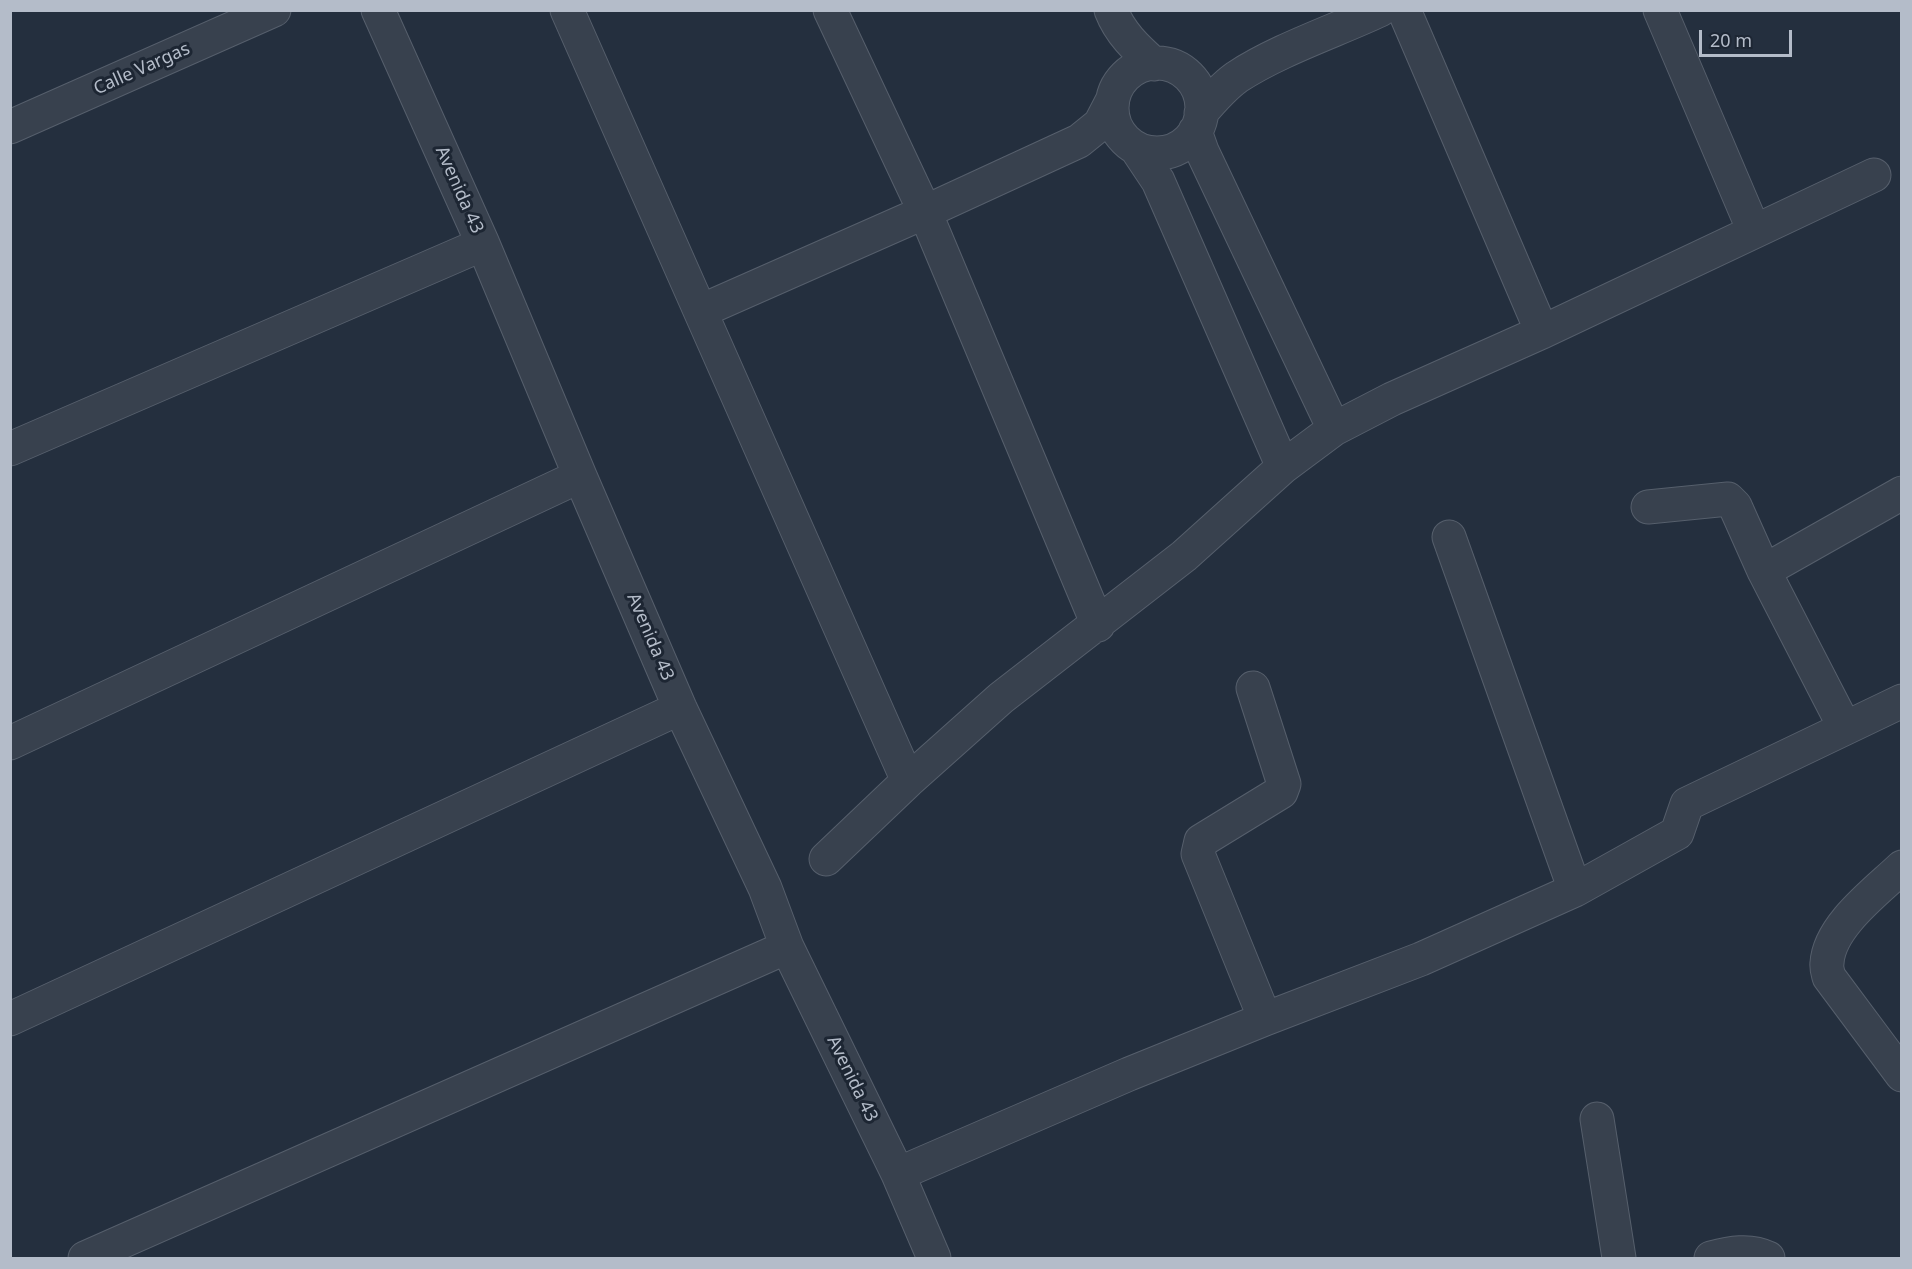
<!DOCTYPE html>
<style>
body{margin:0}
#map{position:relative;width:1912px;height:1269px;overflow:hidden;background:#242f3e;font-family:"Noto Sans",sans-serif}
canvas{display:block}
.frame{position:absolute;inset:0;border:12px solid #b4bcc9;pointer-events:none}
.scale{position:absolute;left:1699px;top:30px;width:93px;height:27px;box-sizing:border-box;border:3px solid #b4bcc9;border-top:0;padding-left:8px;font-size:18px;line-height:21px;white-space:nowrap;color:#b4bcc9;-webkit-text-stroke:4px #1d2633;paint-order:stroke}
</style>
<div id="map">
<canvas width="1912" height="1269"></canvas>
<div class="frame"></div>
<div class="scale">20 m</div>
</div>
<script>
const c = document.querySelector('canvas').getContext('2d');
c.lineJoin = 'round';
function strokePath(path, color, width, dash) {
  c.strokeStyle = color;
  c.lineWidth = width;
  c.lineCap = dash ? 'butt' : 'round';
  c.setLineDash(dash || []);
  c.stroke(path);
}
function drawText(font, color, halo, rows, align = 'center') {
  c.font = font + ' "Noto Sans",sans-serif';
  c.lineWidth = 6;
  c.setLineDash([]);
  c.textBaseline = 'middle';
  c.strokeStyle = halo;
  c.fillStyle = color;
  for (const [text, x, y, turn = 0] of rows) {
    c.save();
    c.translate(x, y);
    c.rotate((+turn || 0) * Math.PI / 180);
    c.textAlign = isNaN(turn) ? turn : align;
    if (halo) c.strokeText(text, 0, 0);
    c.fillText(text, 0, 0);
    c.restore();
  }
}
const minor = new Path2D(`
 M378 10 483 244 580 476 680 708 765 888 787 947 898 1174 934 1258
 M567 10 908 781
 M830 10 925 212 1098 625
 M1111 10C1120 33 1136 48 1154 64
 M1404 10 1542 332
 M1660 10 1754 231
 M1112 108a45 45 0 1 1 90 0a45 45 0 1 1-90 0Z
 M1201 113C1212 100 1223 87 1237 77 1278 50 1335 31 1380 10
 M10 127 274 10
 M1195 131 1202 151 1334 429
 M1136 148 1158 181 1283 467
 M701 311 925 212 1079 141 1100 124 1113 99
 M10 449 483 244
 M1648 507 1728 499 1735 506 1764 571 1845 728
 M1449 537 1575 890
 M1764 571 1902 493
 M1253 688 1284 784 1281 792 1201 841 1198 854 1265 1019
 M10 743 580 476
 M826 859 908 781 1001 698 1184 556 1283 467 1334 429 1392 399 1542 332 1874 175
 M1902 867C1877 891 1829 926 1827 963 1826 967 1828 973 1829 977L1902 1075
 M10 1019 680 708
 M1597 1119 1619 1258
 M898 1174 1129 1074 1265 1019 1421 959 1575 890 1677 833 1687 804 1902 701
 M85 1258 787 947
 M1711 1258C1730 1253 1750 1249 1768 1258`);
const streetNames = [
 ["Calle Vargas",142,69,-24],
 ["Avenida 43",459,190,66],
 ["Avenida 43",650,637,67],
 ["Avenida 43",852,1079,64]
];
strokePath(minor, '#565f6c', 35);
strokePath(minor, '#38414e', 33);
drawText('18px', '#b4bcc9', '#1d2633', streetNames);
</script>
